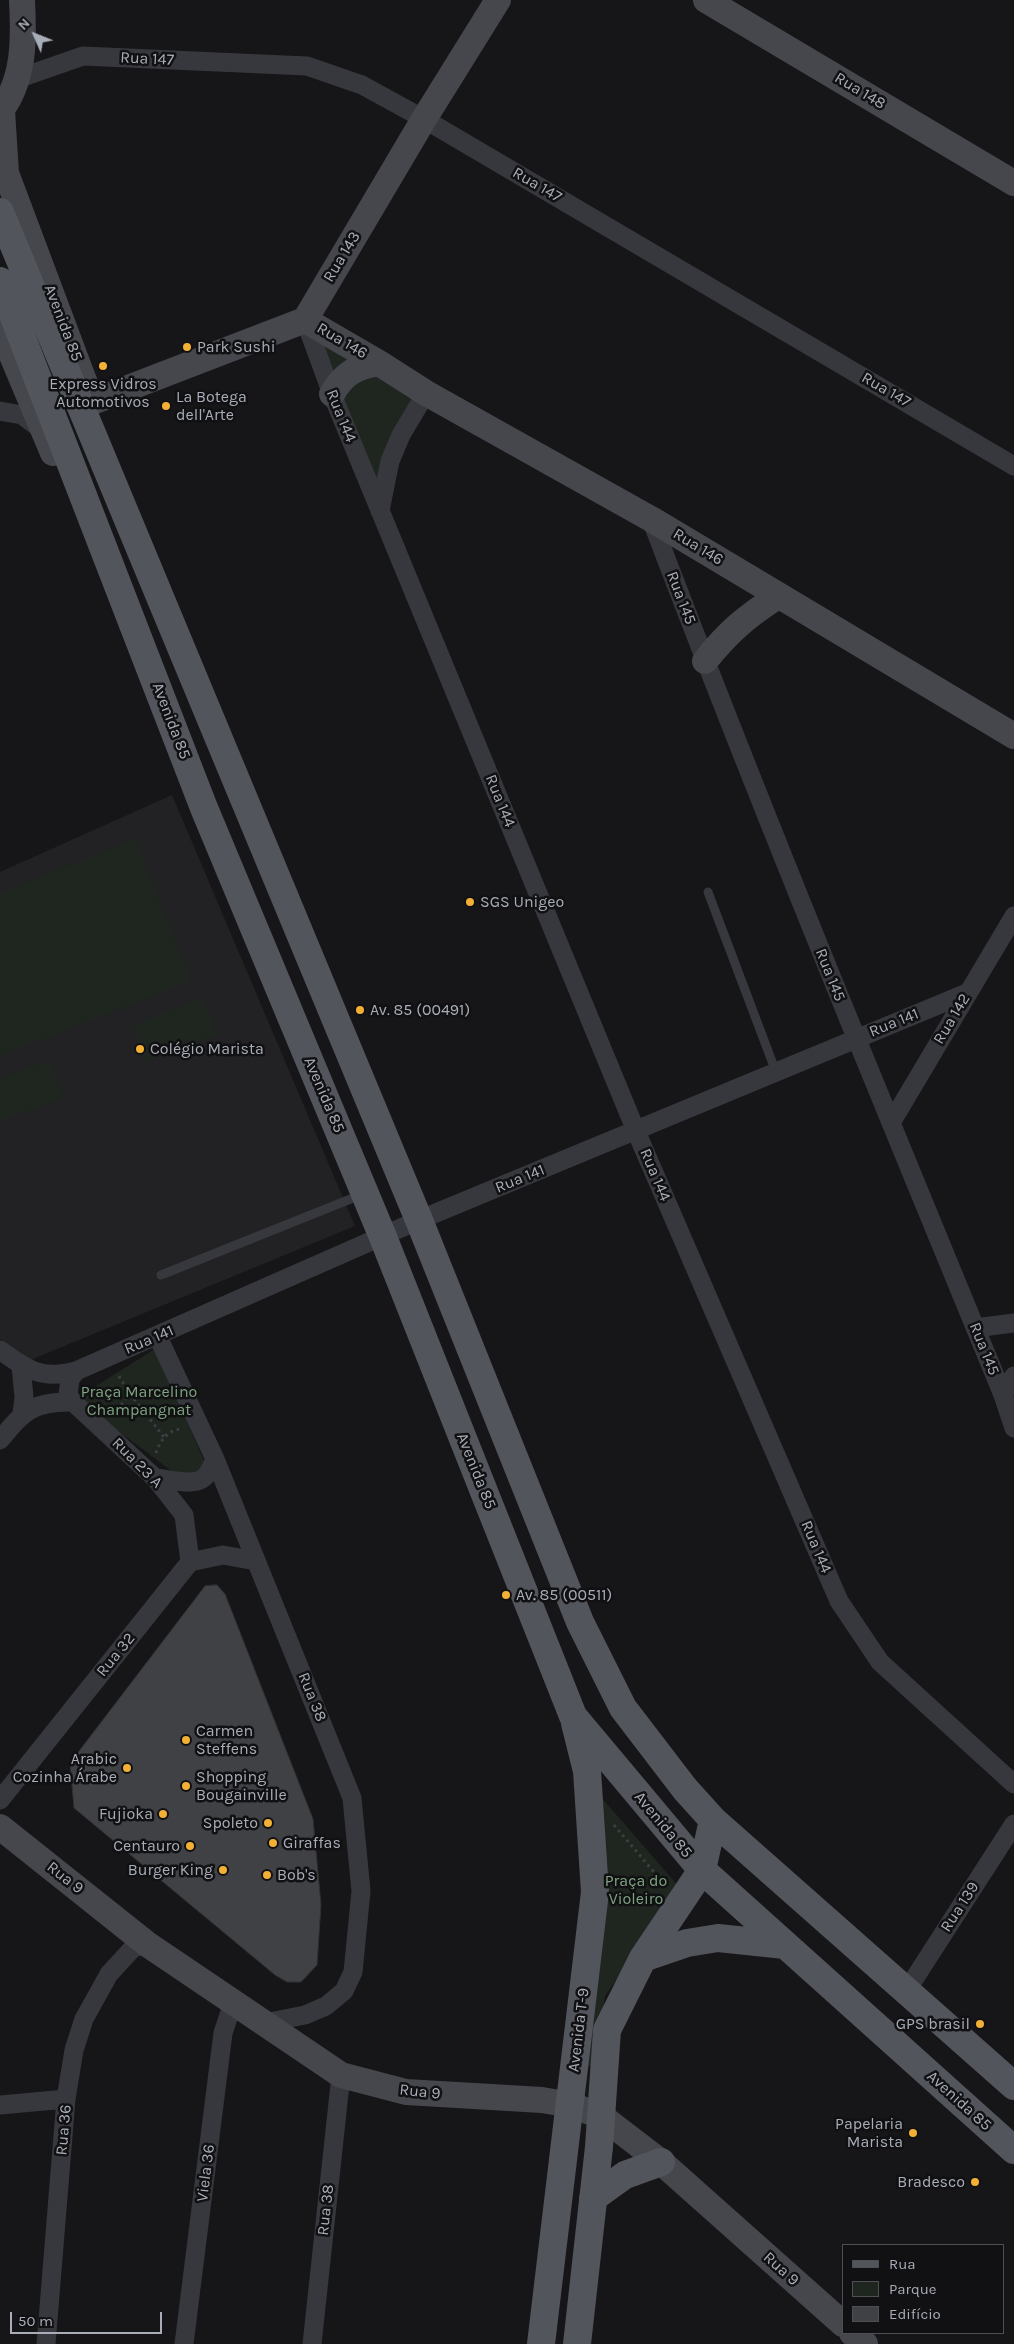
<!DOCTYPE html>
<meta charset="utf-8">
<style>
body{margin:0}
#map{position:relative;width:1014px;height:2344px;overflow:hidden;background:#161618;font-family:Karla,sans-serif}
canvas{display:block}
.legend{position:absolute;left:842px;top:2244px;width:162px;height:90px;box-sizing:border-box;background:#111113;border:1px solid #4d4f55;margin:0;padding:6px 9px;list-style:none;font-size:15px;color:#a8adb8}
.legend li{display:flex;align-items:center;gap:10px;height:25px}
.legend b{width:25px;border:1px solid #4d4f55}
.north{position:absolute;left:10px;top:10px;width:50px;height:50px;-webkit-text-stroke:4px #111113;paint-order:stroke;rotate:314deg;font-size:14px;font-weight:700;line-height:20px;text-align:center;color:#a8adb8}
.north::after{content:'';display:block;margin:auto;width:18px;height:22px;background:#a8adb8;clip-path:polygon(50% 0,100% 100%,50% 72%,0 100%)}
.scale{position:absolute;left:10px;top:2312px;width:152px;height:22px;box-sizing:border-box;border:2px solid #a8adb8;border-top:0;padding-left:6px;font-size:15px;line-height:18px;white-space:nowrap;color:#a8adb8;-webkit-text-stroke:4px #111113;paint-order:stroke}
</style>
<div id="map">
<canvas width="1014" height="2344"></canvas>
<ul class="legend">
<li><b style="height:6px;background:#53555c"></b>Rua</li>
<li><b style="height:14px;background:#1e261f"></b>Parque</li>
<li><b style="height:14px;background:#404145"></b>Edifício</li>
</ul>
<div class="north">N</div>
<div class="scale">50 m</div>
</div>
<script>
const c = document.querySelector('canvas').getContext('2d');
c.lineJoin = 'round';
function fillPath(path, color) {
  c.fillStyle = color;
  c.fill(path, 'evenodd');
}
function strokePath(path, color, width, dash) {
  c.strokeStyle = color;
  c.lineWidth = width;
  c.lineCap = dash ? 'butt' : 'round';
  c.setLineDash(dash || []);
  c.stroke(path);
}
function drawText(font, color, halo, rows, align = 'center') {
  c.font = font + ' Karla,sans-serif';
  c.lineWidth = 5;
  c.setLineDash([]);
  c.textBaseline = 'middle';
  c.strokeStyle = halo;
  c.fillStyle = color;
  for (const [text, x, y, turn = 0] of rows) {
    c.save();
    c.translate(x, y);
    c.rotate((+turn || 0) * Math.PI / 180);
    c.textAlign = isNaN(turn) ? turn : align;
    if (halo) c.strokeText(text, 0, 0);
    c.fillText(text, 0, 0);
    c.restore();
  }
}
const built = new Path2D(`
 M172 795 355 1226 28 1361 0 1339V872Z`);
const green = new Path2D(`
 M305 320 426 393 380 511Z
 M135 839 191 981 0 1056V893Z
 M202 997 217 1034 146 1062 132 1025Z
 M49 1060 64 1097 0 1122V1079Z
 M155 1349 206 1465 197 1475 173 1472 75 1399Z
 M595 1790 680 1888 605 1996 595 2067 585 2065Z`);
const building = new Path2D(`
 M217 1585 225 1594 313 1819 321 1905 317 1965 301 1982H287L275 1975 74 1808 70 1763 205 1586Z`);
const path = new Path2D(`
 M130 1394 164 1437
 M130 1394 164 1393
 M113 1415 130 1394 117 1373
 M156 1453C160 1441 167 1431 180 1429
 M614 1825 665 1885`);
const lane = new Path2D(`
 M708 892 776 1072
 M161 1275 363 1194`);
const street = new Path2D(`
 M17 79 83 56 307 66 362 85 424 119 1014 466
 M305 320 332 394 636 1131 839 1601 880 1662 1014 1784
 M0 411 22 415 43 431
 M380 511 390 461 401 435 426 393
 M651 519C763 814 883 1104 1003 1395L1014 1428
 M891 1123 1014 916
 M975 1328 1014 1323
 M158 1337 215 1459 352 1798 361 1891 353 1972 344 1991 326 2006 305 2015 264 2023
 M0 1350C27 1370 42 1380 76 1371L419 1220 967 993
 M21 1366 24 1397 22 1414
 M76 1371 70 1379 68 1395 73 1402 155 1478 184 1515 190 1562
 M1003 1395 1014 1376
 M0 1440C24 1411 33 1401 73 1402
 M155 1478C168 1479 191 1486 202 1479 209 1475 212 1465 215 1459
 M0 1800 190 1562 223 1555 256 1561
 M907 1990 1014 1824
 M0 2105 66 2099
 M46 2344 66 2099 74 2050 84 2019 109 1974 133 1948 147 1944
 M184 2344 223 2033 233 2003
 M312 2344 341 2075`);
const secondary = new Path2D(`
 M706 0 1014 183
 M2 110 6 173 89 394
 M0 112C25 79 24 39 22 0
 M305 320 379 363 426 393 651 519 1014 736
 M0 327 53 453
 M332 394C343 374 357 366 379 363
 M92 402 305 320 424 119 498 0
 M705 661C729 631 746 617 778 596
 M0 1827 147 1944 341 2075 406 2092 542 2100 571 2105 601 2116 661 2162 843 2324
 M852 2333 865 2344`);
const primary = new Path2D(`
 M0 212 419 1220 580 1622 623 1708 685 1789 713 1820 1014 2086
 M0 281 204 808 383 1237 573 1716 702 1870 1014 2150
 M643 1958 687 1943 718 1938 785 1945
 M593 2198 625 2175 661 2162
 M541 2344 595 1892 587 1771 575 1723
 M577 2344 599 2147 607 2030 643 1958 702 1870 713 1820`);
const markers = [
 [187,347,5,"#f2b134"],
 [103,366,5,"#f2b134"],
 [166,406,5,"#f2b134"],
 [470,902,5,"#f2b134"],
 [360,1010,5,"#f2b134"],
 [140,1049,5,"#f2b134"],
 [506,1595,5,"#f2b134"],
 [186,1740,5,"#f2b134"],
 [127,1768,5,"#f2b134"],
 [186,1786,5,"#f2b134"],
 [163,1814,5,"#f2b134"],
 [268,1823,5,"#f2b134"],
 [273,1843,5,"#f2b134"],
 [190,1846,5,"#f2b134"],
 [223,1870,5,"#f2b134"],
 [267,1875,5,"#f2b134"],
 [980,2024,5,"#f2b134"],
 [913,2133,5,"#f2b134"],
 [975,2182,5,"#f2b134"]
];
const streetNames = [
 ["Rua 147",147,59,3],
 ["Rua 148",860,91,31],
 ["Rua 147",537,185,30],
 ["Rua 143",342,257,-59],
 ["Avenida 85",63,323,69],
 ["Rua 146",342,341,30],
 ["Rua 147",886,390,30],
 ["Rua 144",341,416,68],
 ["Rua 146",698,547,31],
 ["Rua 145",681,598,69],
 ["Avenida 85",171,721,69],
 ["Rua 144",500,801,68],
 ["Rua 145",830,975,68],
 ["Rua 142",952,1019,-59],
 ["Rua 141",894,1023,-22],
 ["Avenida 85",324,1095,67],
 ["Rua 144",655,1175,67],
 ["Rua 141",520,1179,-22],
 ["Rua 141",149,1340,-23],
 ["Rua 145",984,1349,68],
 ["Rua 23 A",137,1463,45],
 ["Avenida 85",476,1471,68],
 ["Rua 144",816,1547,67],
 ["Rua 32",116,1655,-51],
 ["Rua 38",312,1697,68],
 ["Avenida 85",663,1825,50],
 ["Rua 9",65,1878,38],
 ["Rua 139",960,1907,-57],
 ["Avenida T-9",579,2030,-83],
 ["Rua 9",420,2092,6],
 ["Avenida 85",959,2101,42],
 ["Rua 36",64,2130,-85],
 ["Viela 36",206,2173,-83],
 ["Rua 38",326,2210,-84],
 ["Rua 9",781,2269,42]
];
const poiNames = [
 ["Park Sushi",197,347],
 ["Express Vidros",103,384,"center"],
 ["Automotivos",103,402,"center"],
 ["La Botega",176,397],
 ["dell'Arte",176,415],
 ["SGS Unigeo",480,902],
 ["Av. 85 (00491)",370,1010],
 ["Colégio Marista",150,1049],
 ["Av. 85 (00511)",516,1595],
 ["Carmen",196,1731],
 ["Steffens",196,1749],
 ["Arabic",117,1759,"right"],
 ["Cozinha Árabe",117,1777,"right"],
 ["Shopping",196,1777],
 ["Bougainville",196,1795],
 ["Fujioka",153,1814,"right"],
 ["Spoleto",258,1823,"right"],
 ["Giraffas",283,1843],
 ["Centauro",180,1846,"right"],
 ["Burger King",213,1870,"right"],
 ["Bob's",277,1875],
 ["GPS brasil",970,2024,"right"],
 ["Papelaria",903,2124,"right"],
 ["Marista",903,2142,"right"],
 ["Bradesco",965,2182,"right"]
];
const parkNames = [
 ["Praça Marcelino",139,1392],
 ["Champangnat",139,1410],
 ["Praça do",636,1881],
 ["Violeiro",636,1899]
];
fillPath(built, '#222225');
fillPath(green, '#1e261f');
fillPath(building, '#404145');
strokePath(building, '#303034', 1);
strokePath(path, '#3d3f44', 3, [2.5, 4]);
strokePath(lane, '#37383d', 9);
strokePath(street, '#37383d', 19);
strokePath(secondary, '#45474d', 26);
strokePath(primary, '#53555c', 28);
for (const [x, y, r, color] of markers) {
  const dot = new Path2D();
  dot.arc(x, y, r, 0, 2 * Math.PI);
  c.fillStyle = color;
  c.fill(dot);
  strokePath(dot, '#111113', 2);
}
drawText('16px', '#a8adb8', '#111113', streetNames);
drawText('16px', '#a8adb8', '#111113', poiNames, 'left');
drawText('16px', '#7fa381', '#111113', parkNames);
</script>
